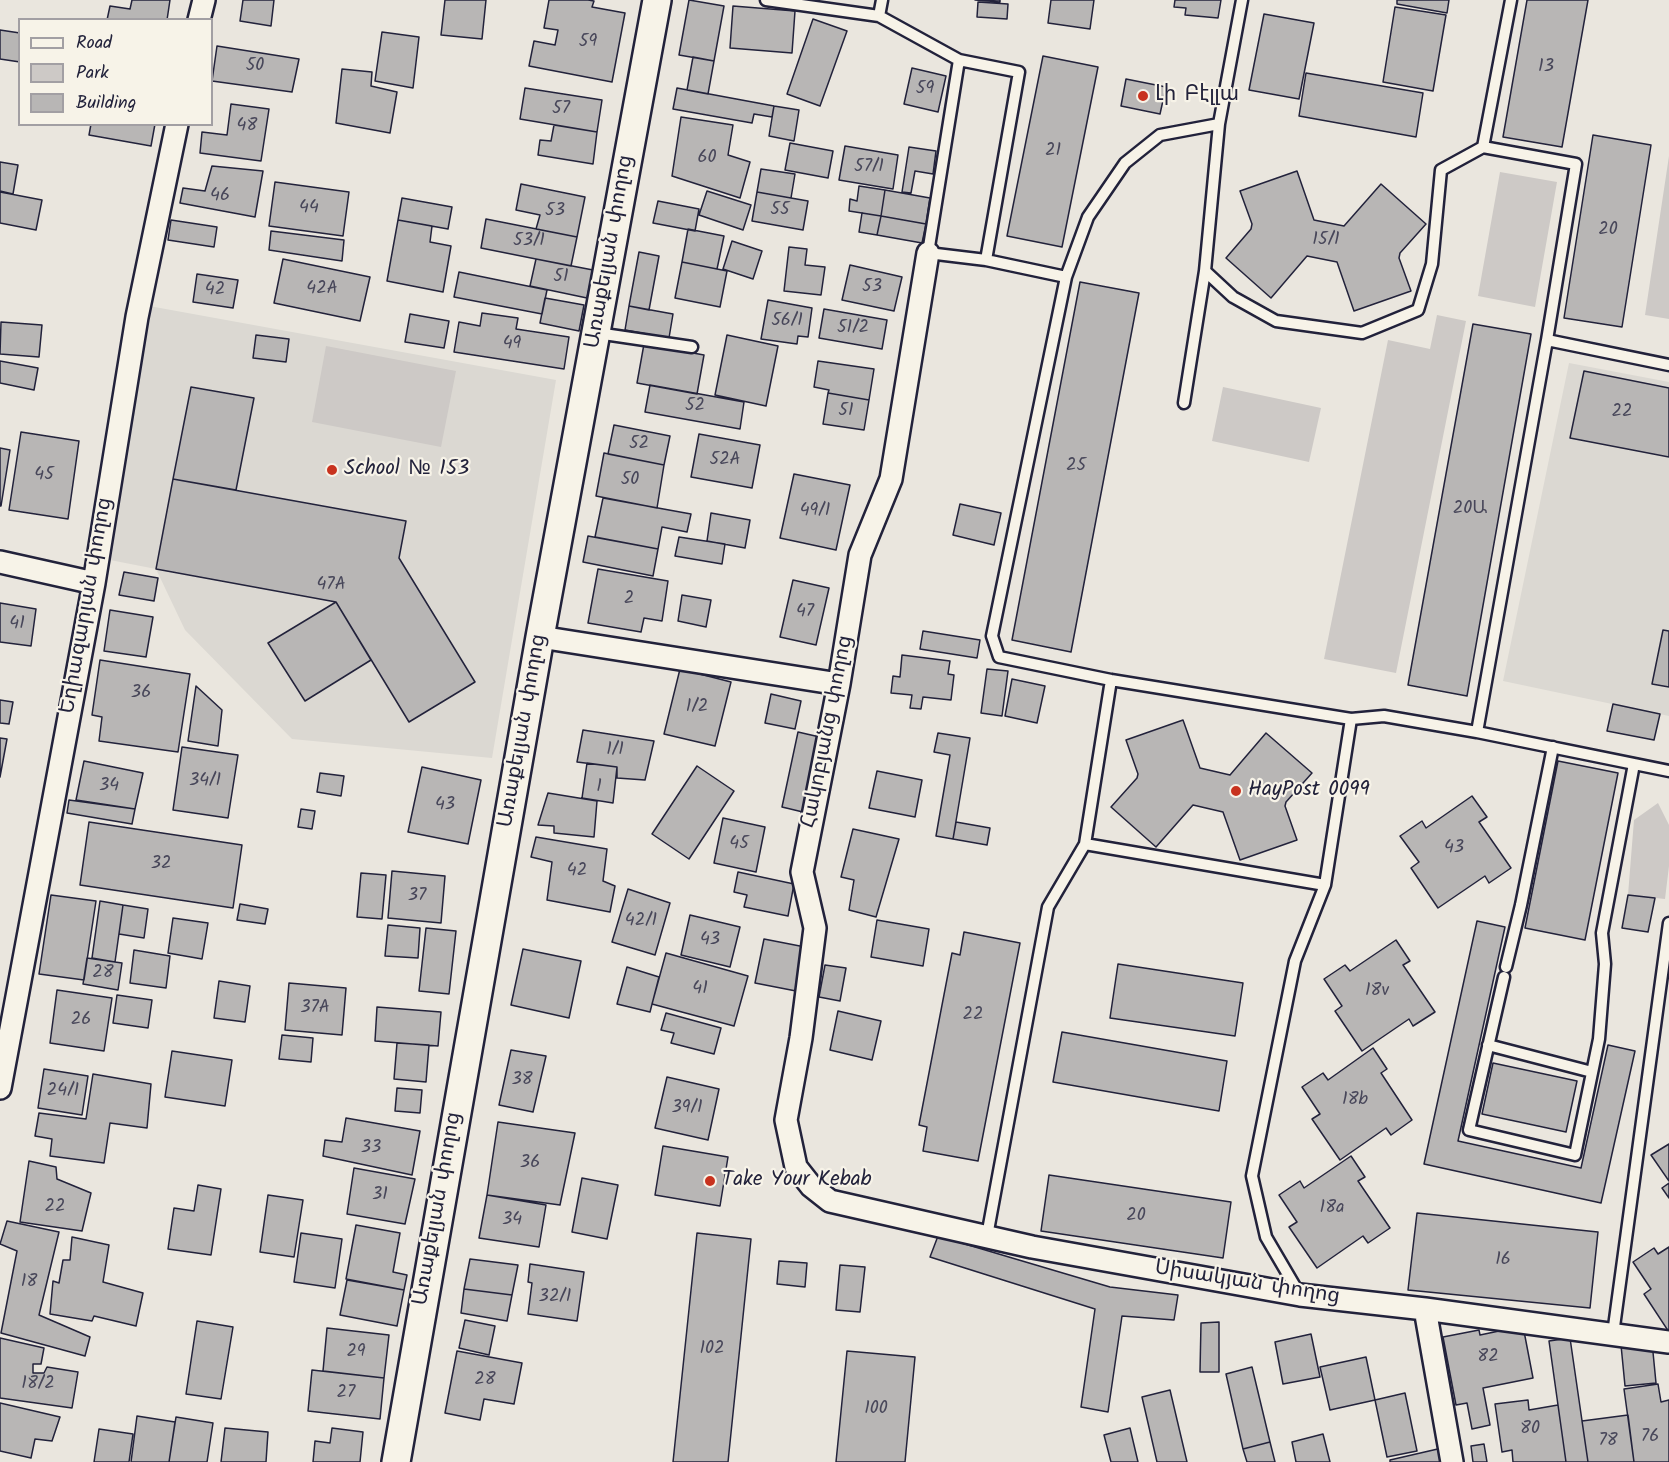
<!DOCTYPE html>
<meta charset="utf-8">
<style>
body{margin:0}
#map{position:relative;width:1669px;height:1462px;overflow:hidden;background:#eae6de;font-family:Kalam,sans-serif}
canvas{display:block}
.legend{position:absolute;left:18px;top:18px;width:195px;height:108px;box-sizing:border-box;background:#f7f3e8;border:2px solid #a29fa3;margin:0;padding:8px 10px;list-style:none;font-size:18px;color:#22223b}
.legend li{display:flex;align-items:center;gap:12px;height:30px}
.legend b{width:30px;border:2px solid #a29fa3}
</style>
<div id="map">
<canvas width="1669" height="1462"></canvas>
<ul class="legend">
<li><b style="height:8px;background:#f7f3e8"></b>Road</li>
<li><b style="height:16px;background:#cdc9c6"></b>Park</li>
<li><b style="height:16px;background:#b8b6b5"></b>Building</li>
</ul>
</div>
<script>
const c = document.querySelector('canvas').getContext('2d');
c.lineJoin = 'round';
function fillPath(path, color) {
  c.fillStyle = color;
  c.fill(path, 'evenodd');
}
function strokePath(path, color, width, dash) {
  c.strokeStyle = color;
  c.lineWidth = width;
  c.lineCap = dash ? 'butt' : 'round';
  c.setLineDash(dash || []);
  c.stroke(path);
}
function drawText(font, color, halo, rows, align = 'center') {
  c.font = font + ' Kalam,"Noto Sans Armenian",sans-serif';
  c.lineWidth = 4.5;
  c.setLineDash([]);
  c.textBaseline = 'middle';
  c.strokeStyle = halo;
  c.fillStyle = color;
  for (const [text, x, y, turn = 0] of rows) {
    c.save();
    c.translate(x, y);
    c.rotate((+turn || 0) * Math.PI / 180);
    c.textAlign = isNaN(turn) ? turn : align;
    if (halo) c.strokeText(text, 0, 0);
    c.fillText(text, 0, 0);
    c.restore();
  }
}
const built = new Path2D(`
 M149 306 556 380 492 758 292 739 185 630 156 569 110 560Z
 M1569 363 1669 382V716L1503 681Z`);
const green = new Path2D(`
 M1669 156V319L1645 315Z
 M1500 172 1557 182 1535 307 1478 296Z
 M1437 315 1466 321 1396 673 1324 659 1388 340 1430 349Z
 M326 346 456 371 441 447 312 422Z
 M1223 387 1321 408 1309 462 1212 441Z
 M1658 803 1669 825V866L1665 899 1628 895 1634 820Z`);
const building = new Path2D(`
 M132 0H170L167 20H107L110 6 130 9Z
 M243 0H274L271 26 240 21Z
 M445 0H486L482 39 441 35Z
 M549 0H588L594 1 592 7 625 13 612 82 529 66 534 41 555 45 558 30 544 28Z
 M689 0 724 6 714 61 679 55Z
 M975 0H1000V2Z
 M1051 0H1094L1090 29 1048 23Z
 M1175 0H1221L1218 18 1185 15 1186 8 1174 7Z
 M1397 0H1449L1447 13 1397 4Z
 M1527 0H1588L1562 147 1503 137Z
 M978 2 1008 4 1007 19 977 17Z
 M733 6 795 11 792 53 730 48Z
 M1395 7 1446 15 1433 91 1383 82Z
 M1264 14 1314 23 1299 99 1249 90Z
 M813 19 847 31 820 106 787 94Z
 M0 30 20 33V62L0 59Z
 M382 32 419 37 413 88 375 81Z
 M217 46 299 59 292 92 212 81Z
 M1043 56 1098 67 1062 247 1007 236Z
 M693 57 714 61 708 94 687 90Z
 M912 68 946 76 938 112 904 104Z
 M342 69 372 72 371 86 397 92 390 133 336 123Z
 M1306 73 1423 93 1416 137 1299 116Z
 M1126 79 1166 87 1160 114 1121 106Z
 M525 88 602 100 597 132 520 119Z
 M677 88 774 106 772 117 754 114 752 123 673 109Z
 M231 104 269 109 261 161 200 153 202 132 227 135Z
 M774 106 799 110 794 141 769 136Z
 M681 117 733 125 728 155 750 162 740 198 672 176Z
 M91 124H155L151 146 89 135Z
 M554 125 597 132 593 164 538 155 540 140 551 141Z
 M1593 135 1651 145 1622 327 1564 318Z
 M790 143 833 151 828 178 785 170Z
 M845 146 898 155 893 189 839 180Z
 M909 147 936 151 933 174 915 171 911 193 902 192Z
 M0 162 18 165 13 194 0 191Z
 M212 166 263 171 255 217 180 203 183 188 205 191Z
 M761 169 795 174 791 198 757 192Z
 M1297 171 1314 220 1344 226 1381 184 1426 224 1400 253 1399 258 1411 291 1354 311 1337 262 1307 256 1271 298 1226 258 1251 229 1252 224 1240 191Z
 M275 182 349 192 343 236 269 226Z
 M521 184 585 197 577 237 536 229 540 215 516 210Z
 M859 186 885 190 881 216 849 211 850 199 857 201Z
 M885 190 930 198 926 224 881 216Z
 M707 191 751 205 743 230 699 215Z
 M0 192 42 200 36 230 0 223Z
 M757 192 808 201 803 230 752 221Z
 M402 198 452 207 448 229 398 220Z
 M658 201 699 209 695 231 653 223Z
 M862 213 881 216 877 235 859 232Z
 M881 216 926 224 922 243 877 235Z
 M486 219 577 237 571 266 481 248Z
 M171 220 217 227 214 247 168 240Z
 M398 220 432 226 430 242 451 246 443 292 387 281Z
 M688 229 724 236 717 269 682 262Z
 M271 231 344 240 342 261 269 250Z
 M732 241 762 251 753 279 723 269Z
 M789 247 807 249 805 265 825 267 821 295 784 291Z
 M639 252 659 256 649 310 629 306Z
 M283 259 370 277 360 321 274 303Z
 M536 259 593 270 587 298 530 286Z
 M682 262 727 271 720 307 675 298Z
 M850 265 902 277 894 311 842 300Z
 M459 272 547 290 542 314 454 297Z
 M197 274 238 280 233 308 193 302Z
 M1080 282 1139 293 1071 652 1012 640Z
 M545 298 584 305 579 331 540 323Z
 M768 300 812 308 808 337 798 336 797 344 761 339Z
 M629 306 673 314 669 338 625 330Z
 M824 309 887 320 882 349 819 338Z
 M482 313 518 318 516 329 569 337 564 369 454 352 459 322 480 326Z
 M410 314 449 321 444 348 405 342Z
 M1 322 42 325 39 357 0 354Z
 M1473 324 1531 334 1467 696 1408 685Z
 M256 335 289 339 286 362 253 358Z
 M727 335 778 346 766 406 715 395Z
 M644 344 704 355 697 394 637 383Z
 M0 361 38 368 34 390 0 383Z
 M818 361 874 369 869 400 828 393 829 390 814 387Z
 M1584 371 1669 388V457L1570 438Z
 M650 385 744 402 740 429 645 412Z
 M191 387 254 398 236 490 173 479Z
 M828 393 869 400 864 430 823 424Z
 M614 425 670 436 664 465 608 454Z
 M21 432 79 441 68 519 9 510Z
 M699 434 760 445 752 488 691 477Z
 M0 448 10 450 1 506H0Z
 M604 453 664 465 657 508 596 496Z
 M794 474 850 485 836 550 780 538Z
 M173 479 406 521 399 558 475 682 409 722 336 602 156 569Z
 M603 498 691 514 687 532 662 527 658 549 595 537Z
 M960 504 1001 513 994 545 953 535Z
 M711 513 750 520 745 548 707 541Z
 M588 536 658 549 653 576 583 562Z
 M679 537 725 544 722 564 675 556Z
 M598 569 668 581 662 621 644 618 641 632 588 623Z
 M124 572 158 578 154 601 119 595Z
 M793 580 829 588 816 645 780 637Z
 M682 595 711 600 706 627 678 621Z
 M336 602 371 660 305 701 268 643Z
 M0 603 36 609 31 646 0 642Z
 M110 610 153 617 146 657 104 651Z
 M1663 630 1669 631V687L1652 684Z
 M923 631 980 640 977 658 920 649Z
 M902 655 950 661 948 674 954 675 951 700 923 697 921 709 910 708 912 695 891 693 893 676 900 677Z
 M100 660 190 674 178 752 99 741 102 717 92 715Z
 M680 669 731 682 715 746 664 734Z
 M987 669 1008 671 1002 716 981 713Z
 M1012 679 1045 686 1037 723 1005 716Z
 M196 686 222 710 218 746 188 741Z
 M771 694 801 701 795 729 765 723Z
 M0 700 13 702 9 724 0 723Z
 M1613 704 1660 714 1654 740 1607 731Z
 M1183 720 1200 768 1230 775 1266 733 1312 773 1286 802 1285 806 1297 840 1240 860 1223 812 1193 805 1156 847 1111 807 1137 778 1138 774 1126 740Z
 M583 730 654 741 645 780 617 778V767L577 762Z
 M798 732 824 738 807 813 782 807Z
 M938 733 970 738 953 839 936 836 950 755 934 752Z
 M0 738 7 739 0 777Z
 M182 747 238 755 228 818 173 810Z
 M84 761 143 773 135 809 76 800Z
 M1558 761 1618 773 1585 940 1525 928Z
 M587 763 617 767 613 803 582 798Z
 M697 766 734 791 689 859 652 834Z
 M422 767 481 780 468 844 408 832Z
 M877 771 922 780 915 817 869 808Z
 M320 773 344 776 341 796 317 792Z
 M548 793 597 801 594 837 554 833V826L538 825Z
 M1472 796 1487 817 1479 822 1511 868 1489 883 1485 876 1438 908 1411 868 1419 862 1400 836 1422 821 1426 828Z
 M69 800 135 809 132 824 67 813Z
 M301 809 315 811 312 829 298 827Z
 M723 818 765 827 756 872 714 863Z
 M89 822 242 845 233 908 80 885Z
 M956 822 990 828 987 845 953 839Z
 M853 829 899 839 876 917 849 910 854 880 841 877Z
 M536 837 607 849 603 881 615 886 610 912 547 900 552 862 531 857Z
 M392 871 445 876 441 923 388 918Z
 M738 872 794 884 788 916 744 907 747 895 734 892Z
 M361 873 386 875 382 919 357 917Z
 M628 889 670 903 655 955 612 942Z
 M51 895 96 901 84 980 39 974Z
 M1628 895 1655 898 1648 932 1622 928Z
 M100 901 123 905 115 962 92 958Z
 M240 904 268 909 265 924 237 920Z
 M123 905 148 909 144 938 119 934Z
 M690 915 740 927 730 967 681 955Z
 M173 918 208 923 202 959 168 953Z
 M877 920 929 929 923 966 871 957Z
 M1477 921 1505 927 1458 1141 1581 1168 1608 1045 1635 1051 1601 1203 1424 1164Z
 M388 925 420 928 418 958 385 956Z
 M426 928 456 931 449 994 419 991Z
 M964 932 1020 943 978 1161 923 1151 927 1127 919 1125 952 953 960 955Z
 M764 939 805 947 796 991 755 983Z
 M1396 940 1410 961 1403 965 1435 1012 1413 1026 1409 1019 1362 1051 1335 1011 1342 1006 1324 979 1345 965 1350 971Z
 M523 949 581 961 569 1018 511 1005Z
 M134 950 170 956 166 988 130 983Z
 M666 953 748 976 734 1026 652 1004Z
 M87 958 122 963 118 990 83 984Z
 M1118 964 1243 983 1235 1036 1110 1018Z
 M825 965 846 968 840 1001 819 997Z
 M627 967 659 977 650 1012 617 1004Z
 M219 981 250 986 245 1022 214 1018Z
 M289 983 346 988 342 1035 285 1030Z
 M57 990 112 998 104 1051 50 1043Z
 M117 995 152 1000 148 1028 113 1023Z
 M377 1007 441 1012 438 1046 375 1041Z
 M838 1011 881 1021 872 1060 830 1050Z
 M666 1013 721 1028 714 1054 671 1043 674 1033 661 1030Z
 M1062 1032 1227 1061 1219 1111 1053 1082Z
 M282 1035 313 1038 311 1062 279 1059Z
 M397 1043 429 1045 426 1082 394 1079Z
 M1373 1048 1387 1069 1381 1073 1412 1120 1391 1135 1386 1128 1340 1160 1312 1119 1320 1114 1302 1087 1323 1073 1328 1080Z
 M511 1050 546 1056 533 1112 499 1105Z
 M172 1051 232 1060 225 1106 165 1097Z
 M1493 1063 1577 1081 1566 1132 1482 1114Z
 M44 1069 88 1076 82 1115 38 1108Z
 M93 1074 151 1084 147 1128 110 1123 104 1163 50 1156 52 1139 35 1136 39 1113 86 1119Z
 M667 1077 719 1089 708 1140 655 1128Z
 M397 1088 422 1090 420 1113 395 1111Z
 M346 1118 420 1131 412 1175 323 1156 325 1140 342 1142Z
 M498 1122 575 1133 560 1205 487 1195Z
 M1669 1144V1181L1651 1155Z
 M663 1146 728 1157 720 1206 655 1195Z
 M1351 1156 1365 1177 1358 1181 1390 1228 1368 1243 1363 1236 1317 1268 1289 1227 1297 1222 1279 1195 1300 1181 1304 1188Z
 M29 1161 56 1167 57 1179 91 1193 82 1231 20 1222Z
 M354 1168 415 1179 405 1224 347 1214Z
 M1049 1175 1231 1202 1223 1258 1041 1231Z
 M582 1178 618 1185 607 1239 572 1232Z
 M1669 1183V1198L1662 1188Z
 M198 1185 221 1189 211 1255 168 1249 174 1208 194 1211Z
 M268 1195 303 1200 294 1257 260 1252Z
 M487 1195 546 1205 539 1247 479 1238Z
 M1417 1213 1598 1232 1590 1308 1408 1290Z
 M7 1221 59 1232 39 1315 90 1337 85 1356 1 1333 17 1251 0 1244Z
 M356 1225 400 1233 393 1272 407 1275 404 1290 346 1279Z
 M301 1233 342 1239 335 1288 294 1282Z
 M697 1233 751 1239 728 1462H673Z
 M938 1236 1110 1287 1178 1295 1174 1320 1122 1316 1108 1412 1081 1407 1095 1309 930 1257Z
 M72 1237 109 1245 103 1282 143 1293 136 1326 94 1316 92 1321 50 1314 53 1281 59 1283 63 1260H70Z
 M1669 1247V1332L1644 1294 1651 1289 1633 1262 1654 1248 1658 1254Z
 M470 1259 518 1265 512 1295 464 1289Z
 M779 1261 807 1263 805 1287 777 1284Z
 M530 1264 584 1272 577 1321 528 1314 532 1283 528 1282Z
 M840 1265 865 1267 860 1312 836 1310Z
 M347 1280 404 1290 397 1326 340 1315Z
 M464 1289 512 1295 507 1321 461 1313Z
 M465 1320 495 1326 489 1355 459 1348Z
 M197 1321 233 1327 221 1399 186 1394Z
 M1219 1322V1372H1200L1201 1323Z
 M1523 1326 1533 1378 1483 1388 1490 1425 1472 1429 1467 1403 1456 1405 1443 1337 1479 1330 1480 1335Z
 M327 1328 389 1335 384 1378 323 1371Z
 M1311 1334 1320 1377 1283 1384 1275 1342Z
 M0 1338 44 1348 41 1364H33V1373H44L47 1367 78 1372 72 1408 0 1398Z
 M1570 1338 1588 1462H1566L1549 1341Z
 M1652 1342 1656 1383 1625 1386 1621 1345Z
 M457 1351 522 1363 514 1404 484 1399 480 1420 445 1413Z
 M847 1351 915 1357 905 1462H836Z
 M1366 1357 1375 1400 1330 1410 1320 1367Z
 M1252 1367 1270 1442 1243 1449 1226 1374Z
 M312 1370 384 1378 380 1419 308 1411Z
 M1658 1384 1661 1402 1669 1400V1462H1634L1624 1389Z
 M1170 1390 1187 1462H1157L1142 1397Z
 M1405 1393 1417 1451 1387 1457 1375 1400Z
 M1528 1400 1529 1410 1558 1405 1566 1462H1513L1512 1450 1502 1452 1495 1404Z
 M0 1403 60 1417 52 1441 35 1439 31 1458 0 1451Z
 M1628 1415 1634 1462H1588L1582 1421Z
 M137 1416 175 1422 169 1462H131Z
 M176 1417 213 1423 207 1462H169Z
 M225 1428 268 1432 266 1462H221Z
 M332 1428 363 1432 360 1462H313L315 1441 330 1443Z
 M1130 1428 1138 1462H1111L1104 1435Z
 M99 1429 133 1434 129 1462H94Z
 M1323 1434 1330 1462H1296L1292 1442Z
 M1270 1442 1275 1462H1247L1243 1449Z
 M1484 1444 1487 1462H1473L1471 1446Z
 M1442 1448 1445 1462H1390V1460Z`);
const service = new Path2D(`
 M766 0 879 16
 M882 0 879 16 959 60 1019 72 986 260 928 253 959 60
 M1219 124 1160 135 1125 163 1088 217 1066 277 992 636 999 657 1111 680 1351 719 1384 716 1477 732
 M1483 147 1576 164 1547 340
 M986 260 1066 277
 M1205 271 1233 297 1276 321 1362 333 1418 310 1432 264 1441 170 1483 147 1511 0
 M597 333 692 347
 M1669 365 1547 340 1477 732 1669 771
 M1184 403 1205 271 1219 124 1242 0
 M1085 844 1325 885 1351 719
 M1506 967 1521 905 1553 747
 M1504 977 1469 1130 1575 1155 1599 1039 1605 964 1602 933 1634 764
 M1488 1045 1592 1072
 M987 1236 1048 907 1085 844 1111 680
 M1300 1295 1266 1237 1252 1176 1295 961 1325 885
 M1613 1334 1669 923`);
const minor = new Path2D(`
 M199 20 204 0
 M928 253 891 479 860 555 839 684 802 872 815 928 801 1038 786 1120 796 1167 811 1186 830 1201 1032 1247 1300 1295 1425 1309 1669 1342
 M0 562 94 583
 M540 637 839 684
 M0 1088 94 583 137 317 177 124
 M1425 1309 1452 1462`);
const tertiary = new Path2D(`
 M396 1462 540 637 657 0`);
const markers = [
 [1143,96,6,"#c8321e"],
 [332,470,6,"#c8321e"],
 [1236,791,6,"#c8321e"],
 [710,1181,6,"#c8321e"]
];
const numberNames = [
 ["59",588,43],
 ["50",255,67],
 ["13",1546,68],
 ["59",925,90],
 ["57",561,110],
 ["48",247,127],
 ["21",1053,152],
 ["60",707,159],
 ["57/1",869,168],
 ["46",220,197],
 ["44",309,209],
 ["55",780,211],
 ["53",555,212],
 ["20",1608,231],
 ["15/1",1326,241],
 ["53/1",529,242],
 ["51",561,278],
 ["53",872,288],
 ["42A",322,290],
 ["42",215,291],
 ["56/1",787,322],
 ["51/2",853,329],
 ["49",512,345],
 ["52",695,407],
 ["51",846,412],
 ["22",1622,413],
 ["52",639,445],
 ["52A",725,461],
 ["25",1076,467],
 ["45",44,476],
 ["50",630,481],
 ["20Ա",1470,510],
 ["49/1",815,512],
 ["47A",331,586],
 ["2",629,600],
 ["47",805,613],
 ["41",17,625],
 ["36",141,694],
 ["1/2",697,708],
 ["1/1",615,751],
 ["34/1",205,782],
 ["34",109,787],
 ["1",599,788],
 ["43",445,806],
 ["45",739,845],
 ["43",1454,849],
 ["32",161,865],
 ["42",577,872],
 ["37",417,897],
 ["42/1",641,922],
 ["43",710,941],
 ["28",103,974],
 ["41",700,990],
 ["18v",1377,992],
 ["37A",315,1009],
 ["22",973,1016],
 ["26",81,1021],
 ["38",522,1081],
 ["24/1",63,1092],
 ["18b",1355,1101],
 ["39/1",687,1109],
 ["33",371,1149],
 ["36",530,1164],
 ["31",380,1196],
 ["22",55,1208],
 ["18a",1332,1209],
 ["20",1136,1217],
 ["34",512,1221],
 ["16",1503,1261],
 ["18",29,1283],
 ["32/1",555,1298],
 ["102",712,1350],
 ["29",356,1353],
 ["82",1488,1358],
 ["28",485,1381],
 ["18/2",38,1385],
 ["27",346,1394],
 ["100",876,1410],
 ["80",1530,1430],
 ["76",1650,1438],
 ["78",1608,1442]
];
const poiNames = [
 ["Լի Բէլլա",1155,96],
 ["School № 153",344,470],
 ["HayPost 0099",1248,791],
 ["Take Your Kebab",722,1181]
];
const streetNames = [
 ["Առաքելյան փողոց",611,252,-80],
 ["Եղիազարյան փողոց",88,606,-80],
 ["Առաքելյան փողոց",524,731,-80],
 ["Հակոբյանց փողոց",829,732,-79],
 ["Առաքելյան փողոց",439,1209,-80],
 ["Սիսակյան փողոց",1247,1284,9]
];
fillPath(built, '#dbd8d2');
fillPath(green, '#cdc9c6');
fillPath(building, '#b8b6b5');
strokePath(building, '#22223b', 1.5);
strokePath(service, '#22223b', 15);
strokePath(minor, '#22223b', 26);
strokePath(tertiary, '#22223b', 32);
strokePath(service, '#f7f3e8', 10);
strokePath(minor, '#f7f3e8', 21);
strokePath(tertiary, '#f7f3e8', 27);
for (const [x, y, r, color] of markers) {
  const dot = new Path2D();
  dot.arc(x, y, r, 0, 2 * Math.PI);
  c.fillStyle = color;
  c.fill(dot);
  strokePath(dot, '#f7f3e8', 2);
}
drawText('18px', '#48475a', null, numberNames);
drawText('21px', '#22223b', '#f7f3e8', poiNames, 'left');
drawText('21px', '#22223b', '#f7f3e8', streetNames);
</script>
